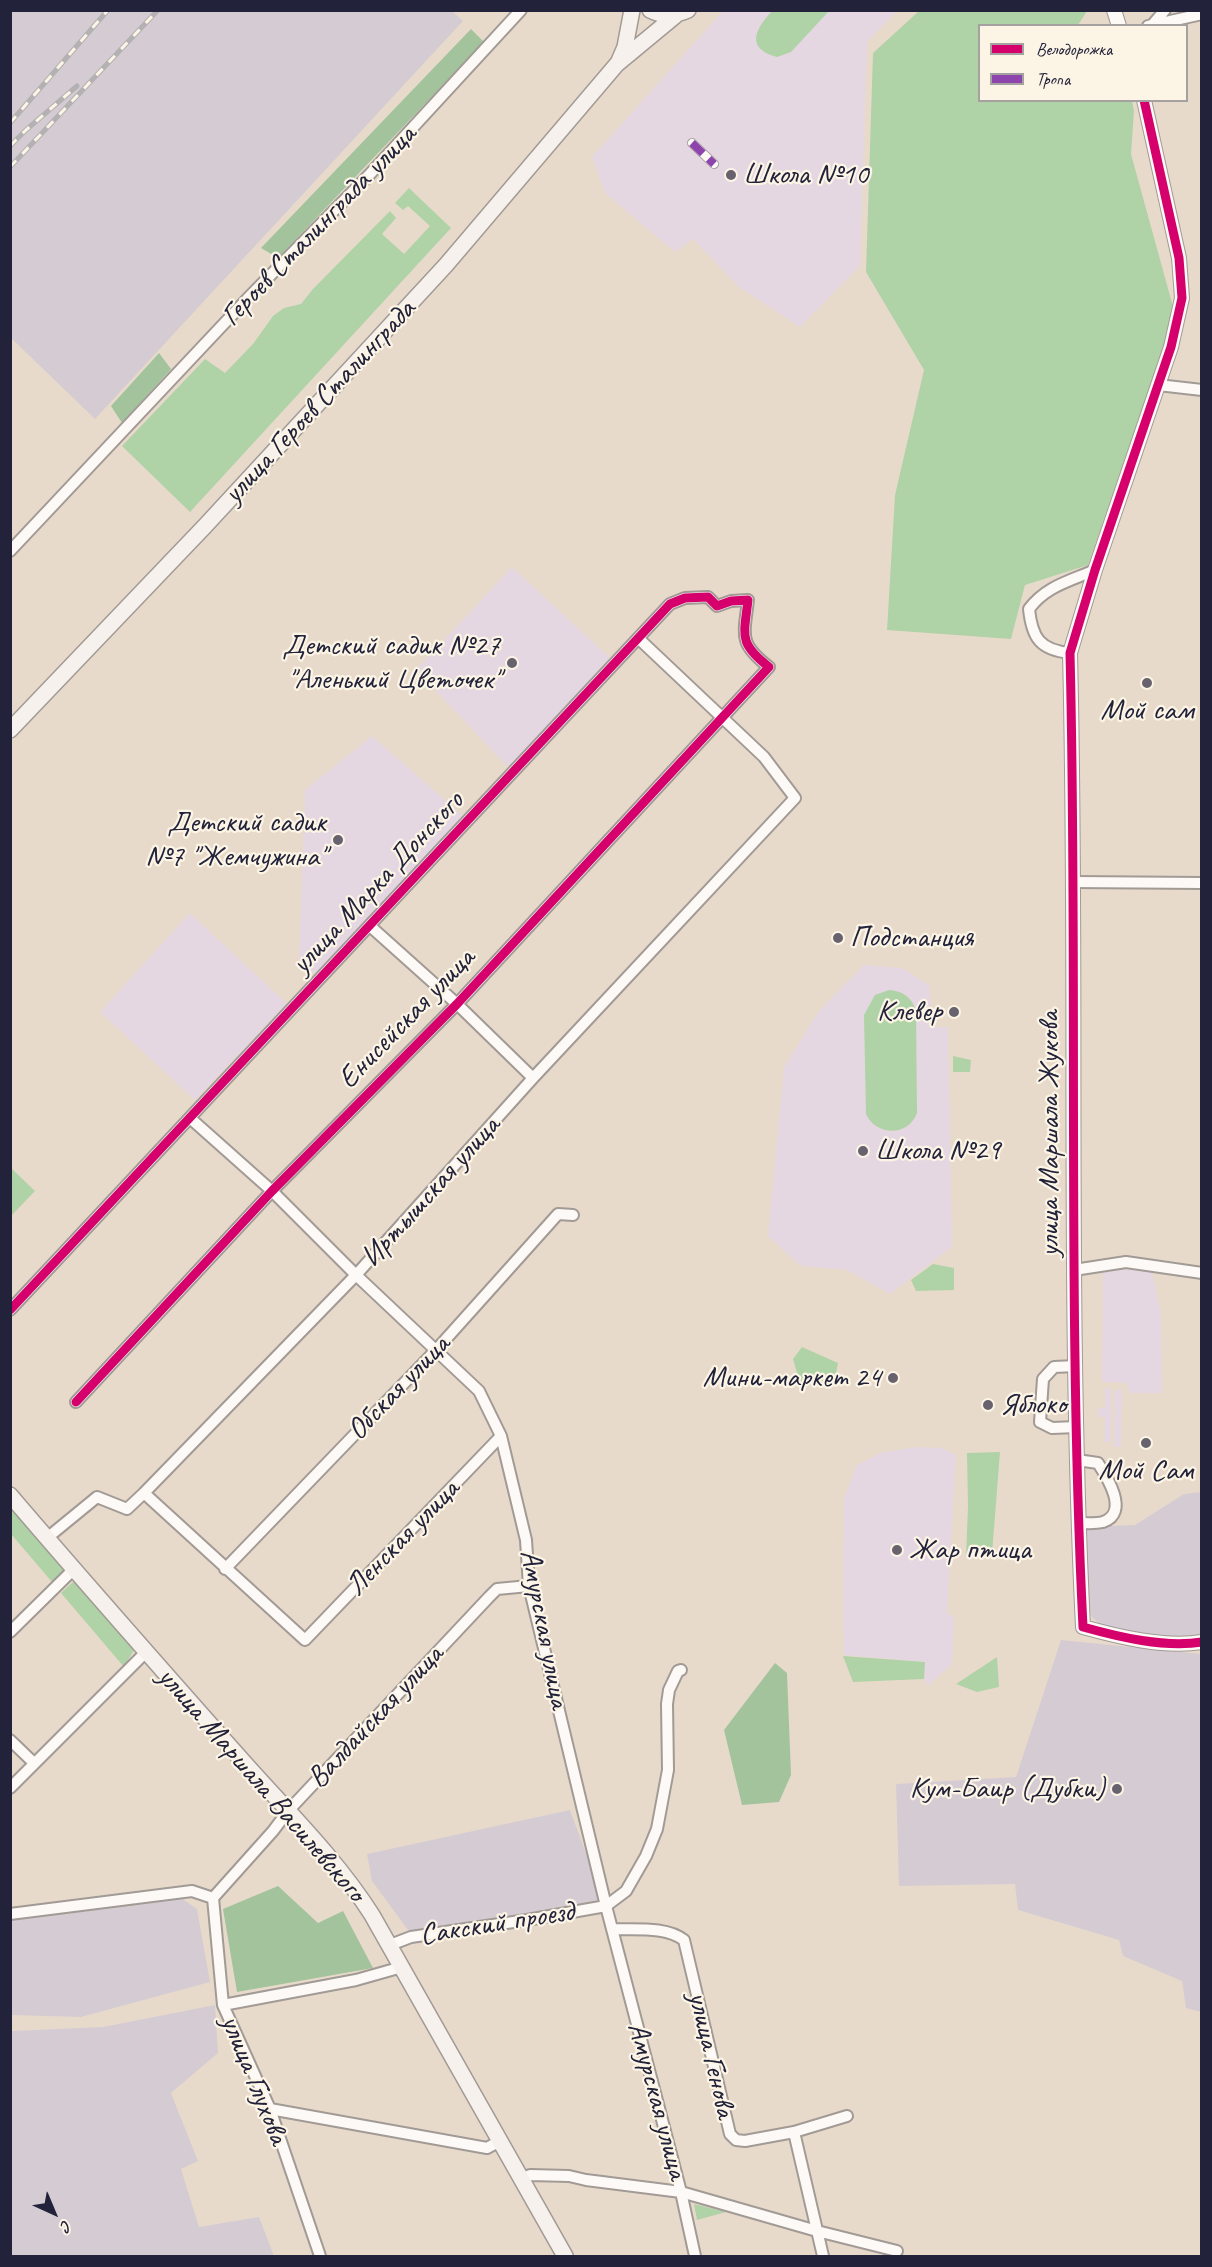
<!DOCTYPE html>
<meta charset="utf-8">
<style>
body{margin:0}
#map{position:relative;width:1212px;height:2267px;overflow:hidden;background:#e8dacb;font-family:Caveat,sans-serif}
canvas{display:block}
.frame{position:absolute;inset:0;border:12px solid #22223b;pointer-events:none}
.legend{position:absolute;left:978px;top:24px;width:210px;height:78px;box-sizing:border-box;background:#fcf5e5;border:2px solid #a5a1a1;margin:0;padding:8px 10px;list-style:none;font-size:18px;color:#22223b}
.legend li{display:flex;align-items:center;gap:12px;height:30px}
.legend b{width:30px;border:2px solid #a5a1a1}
.north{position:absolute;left:24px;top:2183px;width:60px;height:60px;-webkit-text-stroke:4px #fcf5e5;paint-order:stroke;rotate:136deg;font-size:16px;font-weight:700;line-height:24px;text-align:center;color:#22223b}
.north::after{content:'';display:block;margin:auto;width:21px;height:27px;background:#22223b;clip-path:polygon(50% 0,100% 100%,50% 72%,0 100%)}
</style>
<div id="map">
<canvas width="1212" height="2267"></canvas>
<div class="frame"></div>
<ul class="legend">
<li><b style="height:8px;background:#d6006c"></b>Велодорожка</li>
<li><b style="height:8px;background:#8e44ad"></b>Тропа</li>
</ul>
<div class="north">С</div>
</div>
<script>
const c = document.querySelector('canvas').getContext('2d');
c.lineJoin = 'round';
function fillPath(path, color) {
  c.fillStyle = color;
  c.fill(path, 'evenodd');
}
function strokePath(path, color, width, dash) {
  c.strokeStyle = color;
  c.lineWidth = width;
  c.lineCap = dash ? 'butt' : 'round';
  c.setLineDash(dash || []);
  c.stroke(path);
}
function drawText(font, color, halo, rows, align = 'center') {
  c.font = font + ' Caveat,sans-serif';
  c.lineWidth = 4.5;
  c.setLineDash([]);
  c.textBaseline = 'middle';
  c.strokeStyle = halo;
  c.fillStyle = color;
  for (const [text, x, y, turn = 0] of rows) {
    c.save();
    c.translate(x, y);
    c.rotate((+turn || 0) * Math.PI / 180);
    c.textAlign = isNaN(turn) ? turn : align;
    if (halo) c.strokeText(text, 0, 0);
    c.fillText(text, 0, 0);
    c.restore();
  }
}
const built = new Path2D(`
 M723 11H897L867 42 860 266 800 327 739 287 693 239 675 252 605 193 592 157Z
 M512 567 612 660 508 767 416 670Z
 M372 736 463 816 317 975 299 960 305 790Z
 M190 913 287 1004 195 1100 100 1012Z
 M864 965 902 968 929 985 932 1027H948L952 1247 890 1294 847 1270 801 1266 768 1236 784 1067 819 1011Z
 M1151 1268 1161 1312 1162 1393H1129L1127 1383 1102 1382 1103 1269Z
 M1105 1388H1111V1442H1104L1105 1417H1098V1408H1105Z
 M1115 1390H1122L1121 1447H1114Z
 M915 1447 942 1448 956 1455 947 1613 954 1617 952 1664 928 1686 924 1679 925 1662 844 1655 843 1601 844 1499 856 1466 880 1453Z`);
const industrial = new Path2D(`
 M452 11 463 21 95 419 11 338V11Z
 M1201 1492V1636H1147L1102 1626 1092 1617 1088 1606 1085 1527 1135 1525 1184 1494Z
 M1061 1640 1201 1654V2012L1186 2008 1182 1981 1123 1956 1119 1940 1018 1910 1015 1884 899 1886 896 1784 1016 1777Z
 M570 1810 600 1891V1900L598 1902 411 1934 372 1881 367 1854Z
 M180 1897 197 1909 210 1982 81 2017 11 2015V1917Z
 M215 2005 218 2053 171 2093 198 2161 181 2169 199 2227 259 2217 274 2256H11V2031L103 2027Z`);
const green = new Path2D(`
 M773 10H829V11L791 52 777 57C744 48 756 28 773 10Z
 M919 11H1087L1078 25 980 26V100L1132 101 1134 111 1131 154 1175 314 1088 565 1025 585 1011 639 887 630 895 495 924 370 866 272 873 53Z
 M409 188 451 228 190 512 122 446 205 359 225 373 253 344 273 316 284 308 301 304 313 289 390 211 396 218 382 234 404 254 430 226 408 206 403 210 395 203Z
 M889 990C903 991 911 997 916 1010L917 1113C908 1137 876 1136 866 1114L864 1015 875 995Z
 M953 1056 971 1060 970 1072H953Z
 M10 1167 35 1191 11 1216H10Z
 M933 1264 954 1268V1290L916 1291 911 1280Z
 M802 1347 838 1363 835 1378 801 1387 793 1359Z
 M1000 1452 992 1554 966 1557 968 1506 967 1453Z
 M10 1503 65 1569 52 1582 11 1534Z
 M74 1581 134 1650 124 1667 61 1593Z
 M843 1656 925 1662 924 1679 853 1682Z
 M997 1657 999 1687 977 1692 956 1684Z
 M694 2204 726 2212 697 2220Z`);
const forest = new Path2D(`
 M471 29 484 42 278 258 261 248Z
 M159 353 171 369 122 423 111 406Z
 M775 1663 787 1673 791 1775 779 1802 742 1805 724 1730Z
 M278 1886 318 1923 343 1911 373 1968 237 1992 223 1909Z`);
const pedestrian = new Path2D(`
 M692 143 714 164`);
const minor = new Path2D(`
 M1153 24 1165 10
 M1148 26 1202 14
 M1158 385 1202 390
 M10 551 250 296 370 174 521 10
 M1070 653C1040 650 1032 638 1029 609 1046 586 1070 581 1095 570
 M1073 882 1202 883
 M370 926 457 1004 533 1078
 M190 1118 272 1191 356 1275 479 1391 501 1436 526 1540 529 1586 606 1906 681 2192 695 2256
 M1074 1270 1126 1262 1202 1273
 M10 1310 670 604 685 598 708 597 717 606 731 601 748 600C744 636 738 643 769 667L457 1004 272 1191 76 1402
 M1076 1366 1054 1367 1043 1379 1040 1422 1052 1428 1077 1427
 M1077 1460 1098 1463C1107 1477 1130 1513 1103 1522 1095 1524 1086 1523 1078 1523
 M144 1493 305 1640 501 1436
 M47 1538 97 1497 127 1509 144 1493 356 1275 533 1078 795 798 764 757 638 638
 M225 1569 437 1349 558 1214 573 1215
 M10 1632 74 1569
 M10 1740 34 1763
 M10 1788 146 1652
 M213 1898 273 1831 288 1811 489 1597 497 1589 529 1586
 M213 1898 223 2005 270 2109 320 2256
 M10 1914 192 1891 213 1898
 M613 1929C635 1930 666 1926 684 1940L730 2134 736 2140 745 2141 794 2132 847 2116
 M390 1945 411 1937 527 1920 606 1906 626 1891 646 1856 657 1829 668 1770 667 1704 669 1690 678 1671 681 1670
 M223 2005 356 1980 402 1967
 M270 2109 487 2148 500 2141
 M794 2132 823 2256
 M521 2179 530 2175 569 2176 586 2180 681 2192 817 2231 897 2251`);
const tertiary = new Path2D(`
 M1114 10 1119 26
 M1144 100 1179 258 1182 298 1171 347 1095 570 1070 653C1078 977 1067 1303 1083 1627 1119 1637 1164 1648 1202 1642`);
const secondary = new Path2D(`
 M650 10C664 17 674 16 688 10
 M619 61 625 47 632 10
 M10 730 205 526 446 265 617 64 675 16
 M10 1495C86 1584 163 1671 241 1759 286 1810 335 1857 372 1915L565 2256`);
const rail = new Path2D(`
 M10 123 108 10
 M10 146 26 130 77 86
 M10 167 158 10`);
const quiet = new Path2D(`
 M692 143 714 164`);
const cycleway = new Path2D(`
 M1144 100 1179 258 1182 298 1171 347 1095 570 1070 653C1078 977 1067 1303 1083 1627 1119 1637 1164 1648 1202 1642
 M10 1310 670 604 685 598 708 597 717 606 731 601 748 600C744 636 738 643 769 667L457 1004 272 1191 76 1402`);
const markers = [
 [731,175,6,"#67626d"],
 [512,663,6,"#67626d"],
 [1147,683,6,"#67626d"],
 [338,840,6,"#67626d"],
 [838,938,6,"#67626d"],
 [954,1012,6,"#67626d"],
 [863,1151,6,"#67626d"],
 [893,1378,6,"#67626d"],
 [988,1405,6,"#67626d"],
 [1146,1443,6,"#67626d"],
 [897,1550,6,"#67626d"],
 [1117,1789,6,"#67626d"]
];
const poiNames = [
 ["Школа №10",743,175],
 ["Детский садик №27",500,646,"right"],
 ["\"Аленький Цветочек\"",500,680,"right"],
 ["Мой сам",1147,711,"center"],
 ["Детский садик",326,823,"right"],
 ["№7 \"Жемчужина\"",326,857,"right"],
 ["Подстанция",850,938],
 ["Клевер",942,1012,"right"],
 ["Школа №29",875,1151],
 ["Мини-маркет 24",881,1378,"right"],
 ["Яблоко",1000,1405],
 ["Мой Сам",1146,1471,"center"],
 ["Жар птица",909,1550],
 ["Кум-Баир (Дубки)",1105,1789,"right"]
];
const streetNames = [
 ["Героев Сталинграда улица",319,226,-46],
 ["улица Героев Сталинграда",320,402,-47],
 ["улица Марка Донского",378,883,-47],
 ["Енисейская улица",407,1019,-46],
 ["улица Маршала Жукова",1050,1134,-90],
 ["Иртышская улица",431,1192,-48],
 ["Обская улица",399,1388,-46],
 ["Ленская улица",403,1538,-46],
 ["Амурская улица",544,1629,79],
 ["Валдайская улица",376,1717,-47],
 ["улица Маршала Василевского",261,1785,49],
 ["Сакский проезд",497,1924,-9],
 ["улица Генова",711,2055,77],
 ["улица Глухова",254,2080,68],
 ["Амурская улица",657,2101,75]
];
fillPath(built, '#e5d7e1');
fillPath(industrial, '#d5ccd3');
fillPath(green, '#b0d2a7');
fillPath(forest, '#a2c39c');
strokePath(pedestrian, '#a29a95', 10);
strokePath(minor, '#a29a95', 14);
strokePath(tertiary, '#a29a95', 16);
strokePath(secondary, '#a29a95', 18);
strokePath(pedestrian, '#fcf9f7', 8);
strokePath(minor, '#fcf9f7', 10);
strokePath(tertiary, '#fcf9f7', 14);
strokePath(secondary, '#f6f1ec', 15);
strokePath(rail, '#b3b1b2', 5);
strokePath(rail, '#fcf5e5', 3, [9]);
strokePath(quiet, '#8e44ad', 8, [15, 8]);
strokePath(cycleway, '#d6006c', 9);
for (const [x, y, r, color] of markers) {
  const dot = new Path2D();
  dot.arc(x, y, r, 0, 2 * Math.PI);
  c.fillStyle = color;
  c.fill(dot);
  strokePath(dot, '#fcf5e5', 2);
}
drawText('30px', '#22223b', '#fcf5e5', poiNames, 'left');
drawText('30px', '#22223b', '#fcf5e5', streetNames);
</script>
